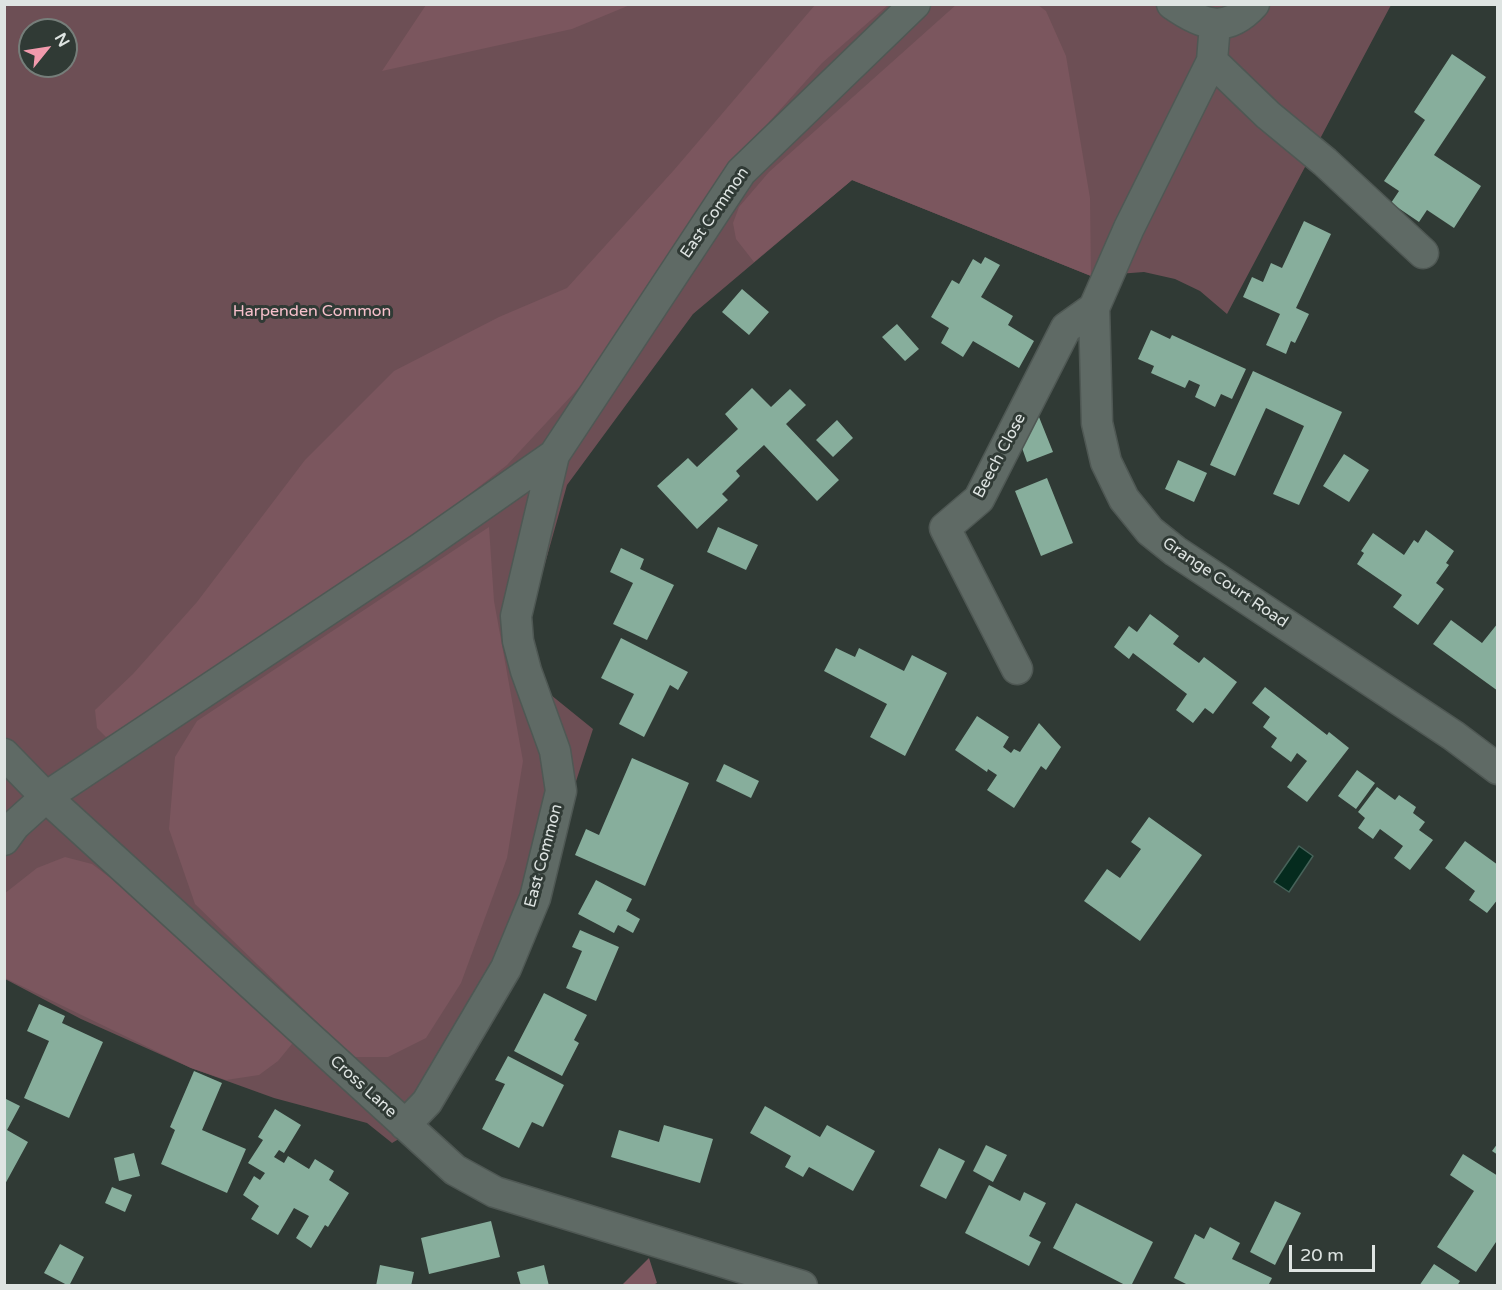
<!DOCTYPE html>
<style>
body{margin:0}
#map{position:relative;width:1502px;height:1290px;overflow:hidden;background:#303a35;font-family:"Varela Round",sans-serif}
canvas{display:block}
.frame{position:absolute;inset:0;border:6px solid #dee4e2;pointer-events:none}
.north{position:absolute;left:18px;top:18px;width:60px;height:60px;box-sizing:border-box;background:#303a35;border:2px solid #767e7a;border-radius:50%;rotate:60deg;font-size:16px;font-weight:700;line-height:24px;text-align:center;color:#dee4e2}
.north::after{content:'';display:block;margin:auto;width:21px;height:27px;background:#f29aad;clip-path:polygon(50% 0,100% 100%,50% 72%,0 100%)}
.scale{position:absolute;left:1289px;top:1245px;width:86px;height:27px;box-sizing:border-box;border:3px solid #dee4e2;border-top:0;padding-left:8px;font-size:18px;line-height:21px;white-space:nowrap;color:#dee4e2;-webkit-text-stroke:4px #303a35;paint-order:stroke}
</style>
<div id="map">
<canvas width="1502" height="1290"></canvas>
<div class="frame"></div>
<div class="north">N</div>
<div class="scale">20 m</div>
</div>
<script>
const c = document.querySelector('canvas').getContext('2d');
c.lineJoin = 'round';
function fillPath(path, color) {
  c.fillStyle = color;
  c.fill(path, 'evenodd');
}
function strokePath(path, color, width, dash) {
  c.strokeStyle = color;
  c.lineWidth = width;
  c.lineCap = dash ? 'butt' : 'round';
  c.setLineDash(dash || []);
  c.stroke(path);
}
function drawText(font, color, halo, rows, align = 'center') {
  c.font = font + ' "Varela Round",sans-serif';
  c.lineWidth = 6;
  c.setLineDash([]);
  c.textBaseline = 'middle';
  c.strokeStyle = halo;
  c.fillStyle = color;
  for (const [text, x, y, turn = 0] of rows) {
    c.save();
    c.translate(x, y);
    c.rotate((+turn || 0) * Math.PI / 180);
    c.textAlign = isNaN(turn) ? turn : align;
    if (halo) c.strokeText(text, 0, 0);
    c.fillText(text, 0, 0);
    c.restore();
  }
}
const green = new Path2D(`
 M4 5H1391L1227 314 1200 291 1175 279 1144 272 1091 276 852 180 693 314 567 485 525 635 530 662 551 695 593 729 545 877 426 1123 392 1143 367 1123 274 1098 191 1068 81 1019 5 979ZM30 30H66V66H30Z`);
const forest = new Path2D(`
 M957 4 1038 5 1046 11 1066 56 1090 198 1091 276 852 180 754 262 736 239 733 223 739 207 769 172Z
 M426 5V4L630 5 572 29 382 71Z
 M815 5H888L822 63 726 170 586 380 507 465 403 546 127 728 106 737 97 728 95 710 133 674 197 602 305 460 394 371 499 317 567 288 674 170Z
 M489 527 494 601 523 761 507 858 461 983 426 1038 388 1057H353L195 904 169 829 175 757 197 721Z
 M65 857 92 864 121 886 296 1039 278 1061 259 1075 226 1080 191 1068 5 978 4 894 37 868Z
 M649 1258 657 1283 653 1285H622Z`);
const water = new Path2D(`
 M1299 846 1313 856 1289 892 1274 882Z`);
const building = new Path2D(`
 M1452 54 1486 77 1434 155 1481 186 1454 228 1427 210 1419 222 1391 203 1399 191 1384 181 1425 120 1414 112Z
 M1304 221 1331 234 1296 308 1309 314 1295 343 1291 341 1286 354 1266 345 1280 314 1243 297 1252 277 1263 282 1271 263 1282 268Z
 M985 257 1000 265 981 297 1013 316 1008 325 1034 341 1019 368 973 341 963 357 941 343 949 328 931 317 952 280 959 284 973 259 981 264Z
 M742 289 769 312 749 335 722 312Z
 M897 324 919 349 905 361 882 337Z
 M1151 330 1170 339 1172 335 1246 369 1232 399 1221 394 1215 407 1195 397 1200 385 1189 380 1185 388 1151 373 1154 366 1138 359Z
 M1253 371 1342 412 1299 505 1273 494 1304 426 1266 408 1235 476 1210 465Z
 M752 388 771 407 790 389 806 405 786 424 839 480 817 501 764 445 736 471 740 476 722 494 728 500 697 529 657 486 688 458 697 467 738 429 725 414Z
 M1037 412 1053 452 1027 462 1021 445Z
 M837 420 853 438 833 457 816 440Z
 M1344 454 1369 470 1349 502 1323 486Z
 M1178 460 1207 473 1194 502 1165 489Z
 M1047 478 1073 543 1041 556 1015 491Z
 M718 527 758 545 746 570 707 552Z
 M1426 530 1454 551 1446 563 1449 565 1436 583 1444 589 1418 625 1393 607 1402 595 1357 564 1364 553 1361 551 1373 533 1404 555 1414 540 1418 543Z
 M621 548 644 559 640 569 674 585 647 640 613 624 633 583 610 572Z
 M1150 614 1179 636 1173 644 1199 663 1204 657 1237 682 1213 714 1205 708 1193 723 1176 710 1187 694 1133 653 1129 659 1114 647 1129 626 1137 632Z
 M1451 620 1482 643 1498 623V691L1433 644Z
 M621 638 688 672 678 690 670 685 644 737 619 724 634 694 601 678Z
 M836 648 855 657 859 648 904 671 912 655 947 673 905 756 870 737 887 704 824 671Z
 M1265 687 1327 735 1329 732 1349 748 1307 802 1287 787 1307 761 1297 753 1291 762 1271 747 1277 738 1263 727 1270 717 1252 703Z
 M977 716 1009 737 1003 747 1011 753 1014 749 1020 752 1039 723 1061 747 1046 770 1041 766 1014 808 987 790 997 775 988 769 987 772 955 750Z
 M632 758 689 783 645 886 575 855 586 829 599 835Z
 M724 764 759 781 751 798 716 781Z
 M1357 770 1375 783 1356 809 1338 796Z
 M1377 787 1395 800 1399 795 1416 807 1413 813 1425 822 1419 830 1433 840 1410 870 1394 858 1403 846 1380 829 1373 839 1358 828 1365 818 1358 812Z
 M1149 817 1202 855 1140 941 1084 901 1107 869 1120 878 1141 849 1131 842Z
 M1465 841 1498 865V899L1487 913 1469 900 1475 891 1445 868Z
 M596 880 632 899 626 911 640 919 633 933 618 925 614 933 578 914Z
 M580 930 619 947 596 1001 566 988 582 951 572 947Z
 M544 993 587 1015 574 1040 579 1043 562 1076 514 1051Z
 M39 1004 65 1016 62 1023 103 1042 69 1118 24 1098 49 1041 27 1031Z
 M508 1056 564 1085 543 1127 532 1122 519 1148 482 1129 505 1084 495 1080Z
 M194 1071 222 1083 202 1130 246 1149 227 1193 161 1164 175 1130 170 1127Z
 M4 1098 20 1106 7 1130 28 1142 4 1186Z
 M765 1106 820 1137 827 1125 875 1151 853 1191 809 1167 803 1177 785 1167 791 1156 750 1133Z
 M275 1109 301 1125 284 1153 279 1150 274 1157 284 1163 288 1156 309 1169 315 1159 334 1171 329 1180 349 1193 328 1227 325 1225 311 1248 296 1238 309 1216 294 1208 278 1235 251 1219 259 1206 243 1195 254 1176 260 1180 265 1173 248 1163 263 1140 258 1137Z
 M664 1125 713 1139 700 1183 611 1157 619 1130 659 1142Z
 M1498 1143V1155L1492 1151Z
 M986 1145 1007 1155 993 1182 973 1171Z
 M939 1148 965 1161 946 1199 920 1186Z
 M134 1153 140 1176 119 1181 114 1158Z
 M1463 1154 1498 1176V1239L1476 1272 1437 1247 1474 1191 1450 1175Z
 M989 1185 1020 1201 1024 1192 1046 1203 1029 1236 1041 1242 1029 1266 965 1233Z
 M112 1187 132 1195 125 1212 105 1203Z
 M1275 1201 1301 1213 1275 1265 1250 1252Z
 M1076 1203 1153 1242 1131 1286H1127L1053 1248Z
 M491 1221 500 1257 429 1274 421 1238Z
 M1210 1227 1240 1243 1232 1259 1272 1278 1268 1286H1190L1174 1278 1195 1234 1204 1239Z
 M60 1244 84 1257 69 1286 44 1273Z
 M1434 1264 1460 1281 1457 1286H1419Z
 M380 1265 414 1272 411 1286H376Z
 M544 1265 549 1286H521L517 1272Z`);
const minor = new Path2D(`
 M1172 4C1202 25 1226 35 1254 4
 M1215 24 1212 61 1129 228 1094 308 1097 423 1106 462 1124 499 1150 531 1175 551 1454 736 1498 769
 M1212 61 1268 115 1325 162 1423 253
 M1017 669 945 528 979 499 1066 328 1094 308
 M4 754 46 797 455 1170 495 1192 802 1286
 M4 840 15 825 46 797 418 550 554 455 741 172 915 4
 M405 1125 427 1102 506 968 535 898 561 791 555 751 526 671 518 641 516 616 554 455`);
const streetNames = [
 ["East Common",715,213,-55],
 ["Beech Close",1000,456,-62],
 ["Grange Court Road",1225,583,34],
 ["East Common",544,856,-75],
 ["Cross Lane",363,1087,42]
];
const parkNames = [
 ["Harpenden Common",312,312]
];
fillPath(green, '#6d4f55');
fillPath(forest, '#7b565e');
fillPath(water, '#052b1e');
strokePath(water, '#466259', 1.5);
fillPath(building, '#87ae9c');
strokePath(minor, '#4f5854', 33);
strokePath(minor, '#5f6a65', 30);
drawText('16px', '#dee4e2', '#303a35', streetNames);
drawText('16px', '#f7c0cb', '#303a35', parkNames);
</script>
